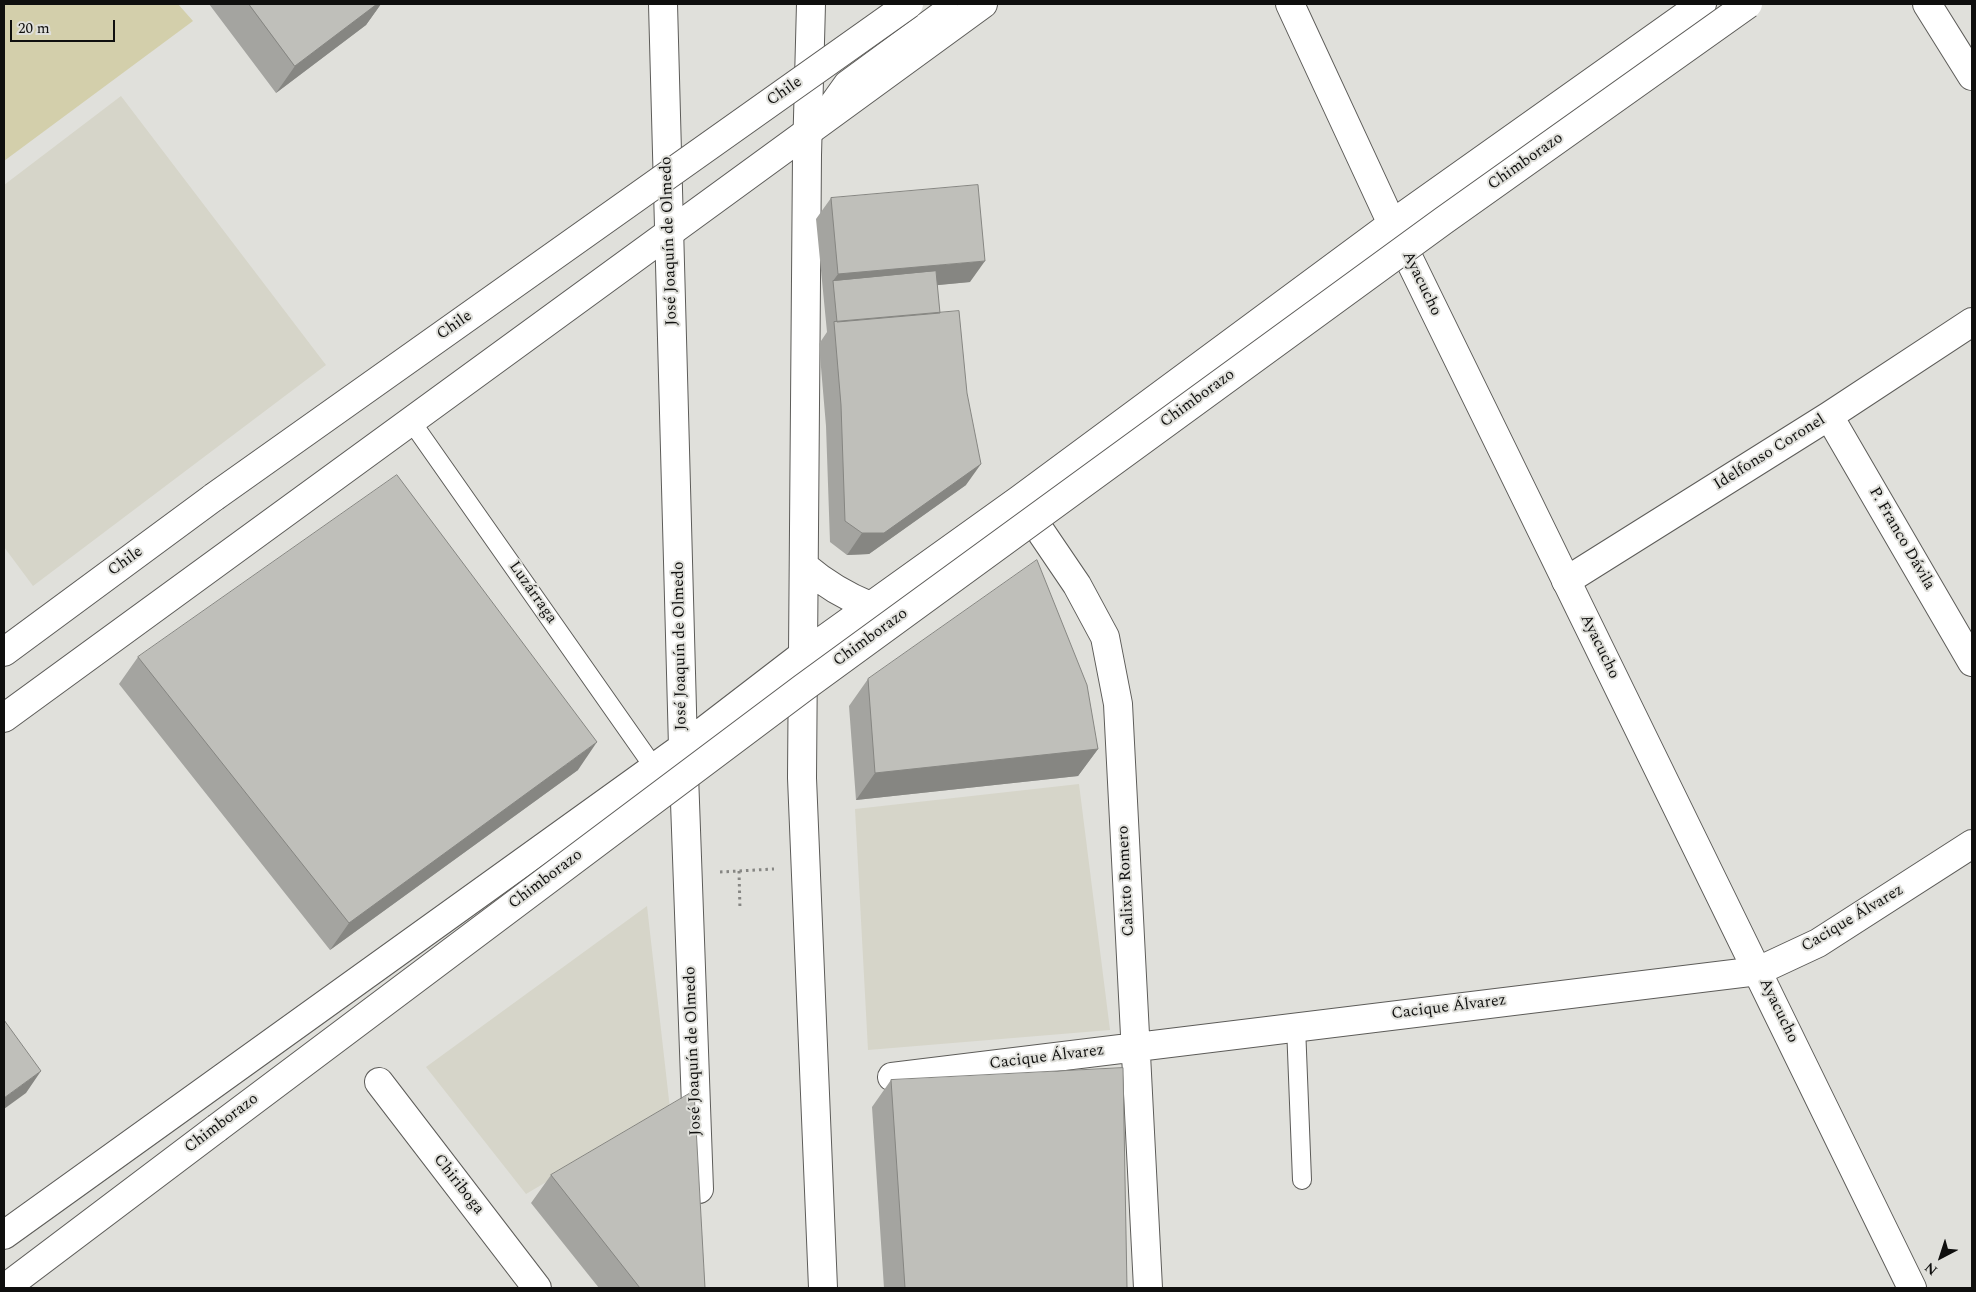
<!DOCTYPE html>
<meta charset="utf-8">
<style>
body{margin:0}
#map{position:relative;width:1976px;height:1292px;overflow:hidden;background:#e0e0db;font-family:Spectral,serif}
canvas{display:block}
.frame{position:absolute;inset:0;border:5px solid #0f0f0e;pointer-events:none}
.north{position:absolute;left:1916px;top:1232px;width:50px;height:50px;-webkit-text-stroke:4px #e0e0db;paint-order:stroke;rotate:220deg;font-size:14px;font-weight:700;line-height:20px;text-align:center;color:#0f0f0e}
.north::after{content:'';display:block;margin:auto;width:18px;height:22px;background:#0f0f0e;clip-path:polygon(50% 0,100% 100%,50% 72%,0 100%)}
.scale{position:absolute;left:10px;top:20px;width:105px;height:22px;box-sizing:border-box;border:2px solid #0f0f0e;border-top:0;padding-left:6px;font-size:15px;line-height:18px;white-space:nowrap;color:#0f0f0e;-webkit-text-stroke:4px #e0e0db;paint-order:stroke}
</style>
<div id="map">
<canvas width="1976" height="1292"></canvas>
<div class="frame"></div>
<div class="north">N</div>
<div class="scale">20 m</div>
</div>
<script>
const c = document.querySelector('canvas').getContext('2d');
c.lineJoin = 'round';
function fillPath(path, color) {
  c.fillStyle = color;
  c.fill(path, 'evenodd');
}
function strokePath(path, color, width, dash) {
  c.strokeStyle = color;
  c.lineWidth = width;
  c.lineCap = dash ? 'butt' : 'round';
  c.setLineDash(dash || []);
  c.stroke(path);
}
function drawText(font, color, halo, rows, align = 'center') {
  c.font = font + ' Spectral,serif';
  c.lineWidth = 4;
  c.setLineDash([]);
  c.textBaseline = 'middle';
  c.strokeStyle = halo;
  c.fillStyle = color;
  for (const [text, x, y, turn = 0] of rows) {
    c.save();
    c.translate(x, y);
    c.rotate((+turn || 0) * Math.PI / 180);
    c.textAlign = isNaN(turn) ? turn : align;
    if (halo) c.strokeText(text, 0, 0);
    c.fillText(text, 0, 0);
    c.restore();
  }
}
const built = new Path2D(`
 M121 96 326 365 33 586 4 547V185Z
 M1079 784 1110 1030 868 1050 855 809Z
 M647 906 670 1109 526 1194 426 1067Z`);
const green = new Path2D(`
 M4 4H178L193 21 4 161Z`);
const path = new Path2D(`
 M739 871 740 910
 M720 872 774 869`);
const service = new Path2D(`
 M819 116 844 81 949 4
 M411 421 653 766
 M1296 1026 1302 1180`);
const minor = new Path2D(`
 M663 4 683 747 699 1189
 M1927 4 1972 76
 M1829 416 1972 662
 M1020 501 1077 585 1105 637 1118 704 1148 1288
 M1566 581 1829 416 1972 322
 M892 1077 1758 971 1818 943 1972 844
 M379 1082 537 1288
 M4 1235 683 747 804 654 1019 500 1392 224 1702 4
 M5 1288 217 1128`);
const tertiary = new Path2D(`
 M1290 4 1392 224 1912 1288`);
const secondary = new Path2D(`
 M4 652 214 497
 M4 718 983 4`);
const primary = new Path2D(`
 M811 4 807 155 802 778 823 1288
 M804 566C825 584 845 596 870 606`);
const minorBridge = new Path2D(`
 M217 1128 803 688 1443 221 1748 4`);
const secondaryBridge = new Path2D(`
 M214 497 909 4`);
const wall = new Path2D(`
 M209 4H381L366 25 276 93Z
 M831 198 970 282 937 285 940 313 966 485 869 554 847 555 830 542 826 426 819 344 827 332 816 219Z
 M138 657 578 770 330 950 119 684Z
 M868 679 1098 749 1078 776 856 800 849 706Z
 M891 1080 1127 1288H884L872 1107Z
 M551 1175 705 1288H599L531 1203Z`);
const shadedWall = new Path2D(`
 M377 4H381L366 25 276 93 295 66Z
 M985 261 970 282 835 295 833 281 838 274Z
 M981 464 966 485 869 554 847 555 862 533Z
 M597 742 578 770 330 950 349 923Z
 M1098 749 1078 776 856 800 875 773Z
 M41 1071 26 1093 4 1109V1098Z`);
const building = new Path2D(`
 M249 4H377L295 66Z
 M978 185 985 261 838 274 831 198Z
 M936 271 940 313 837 322 833 281Z
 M959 311 967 393 981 464 884 533H862L845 521 841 405 834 322Z
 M397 475 597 742 349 923 138 657Z
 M1037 560 1087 685 1098 749 875 773 868 679Z
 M4 1020 41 1071 4 1098Z
 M1123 1068 1127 1288H905L891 1080Z
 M694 1091 705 1288H640L551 1175Z`);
const streetNames = [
 ["Chile",785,92,-35],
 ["Chimborazo",1526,162,-35],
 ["José Joaquín de Olmedo",670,241,-92],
 ["Ayacucho",1421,284,64],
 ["Chile",455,326,-35],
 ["Chimborazo",1198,399,-36],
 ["Idelfonso Coronel",1770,453,-32],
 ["P. Franco Dávila",1901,539,60],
 ["Chile",126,562,-36],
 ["Luzárraga",532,593,55],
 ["Chimborazo",871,638,-36],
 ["José Joaquín de Olmedo",681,646,-91],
 ["Ayacucho",1599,647,64],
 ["Chimborazo",546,880,-37],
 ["Calixto Romero",1127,881,-93],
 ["Cacique Álvarez",1853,919,-31],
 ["Cacique Álvarez",1449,1008,-7],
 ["Ayacucho",1778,1011,64],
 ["José Joaquín de Olmedo",694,1051,-92],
 ["Cacique Álvarez",1047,1058,-7],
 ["Chimborazo",222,1124,-37],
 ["Chiriboga",458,1185,52]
];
fillPath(built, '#d6d5c9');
fillPath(green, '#d3cfab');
strokePath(service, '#5d5c59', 20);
strokePath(minor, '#5d5c59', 30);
strokePath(tertiary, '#5d5c59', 30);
strokePath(secondary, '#5d5c59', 30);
strokePath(primary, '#5d5c59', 30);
strokePath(path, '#868683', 3, [2.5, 4]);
strokePath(service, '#fff', 18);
strokePath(minor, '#fff', 28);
strokePath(tertiary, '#fff', 28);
strokePath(secondary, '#fff', 28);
strokePath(primary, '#fff', 28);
strokePath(minorBridge, '#5d5c59', 30, []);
strokePath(secondaryBridge, '#5d5c59', 30, []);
strokePath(minorBridge, '#fff', 28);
strokePath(secondaryBridge, '#fff', 28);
fillPath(wall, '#a4a4a0');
fillPath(shadedWall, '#868682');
fillPath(building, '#bfbfba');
strokePath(building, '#868682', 1);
drawText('16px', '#0f0f0e', '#e0e0db', streetNames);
</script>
